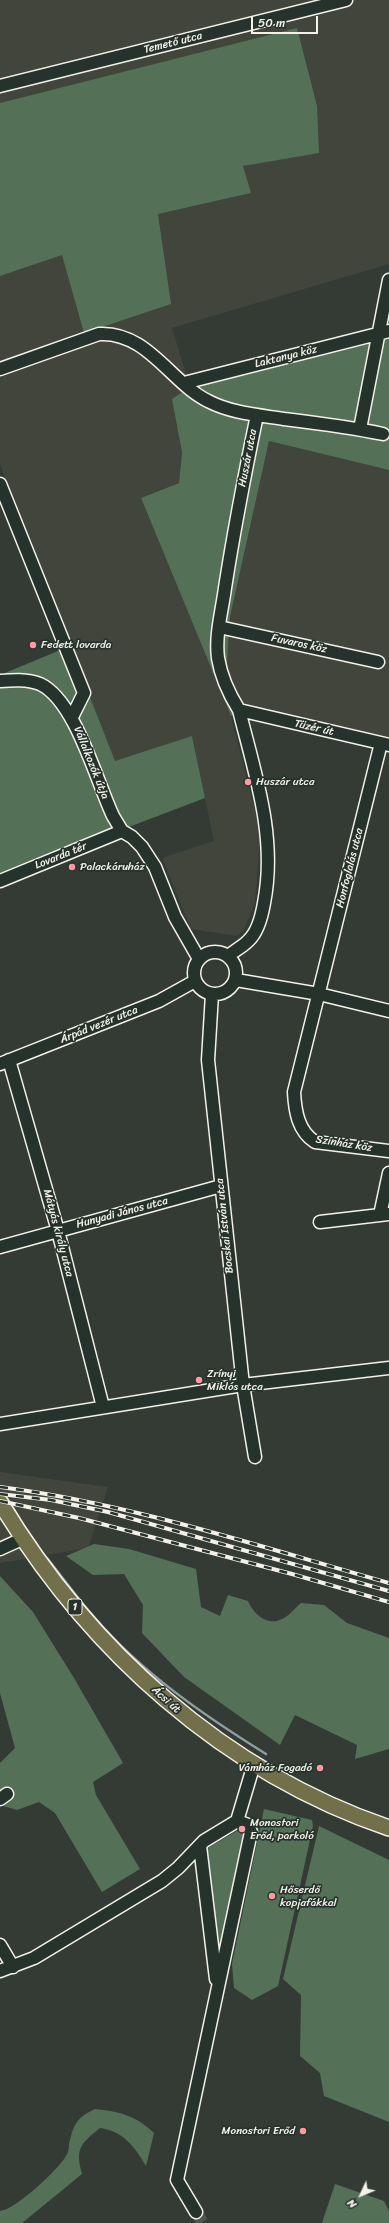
<!DOCTYPE html>
<meta charset="utf-8">
<style>
body{margin:0}
#map{position:relative;width:389px;height:2223px;overflow:hidden;background:#333b34;font-family:Sriracha,sans-serif}
canvas{display:block}
.north{position:absolute;left:341px;top:2175px;width:40px;height:40px;-webkit-text-stroke:3px #26332d;paint-order:stroke;rotate:226deg;font-size:11px;font-weight:700;line-height:16px;text-align:center;color:#f4f1e8}
.north::after{content:'';display:block;margin:auto;width:14px;height:18px;background:#f4f1e8;clip-path:polygon(50% 0,100% 100%,50% 72%,0 100%)}
.scale{position:absolute;left:251px;top:16px;width:67px;height:18px;box-sizing:border-box;border:2px solid #f4f1e8;border-top:0;padding-left:5px;font-size:12px;line-height:14px;white-space:nowrap;color:#f4f1e8;-webkit-text-stroke:3px #26332d;paint-order:stroke}
</style>
<div id="map">
<canvas width="389" height="2223"></canvas>
<div class="north">N</div>
<div class="scale">50 m</div>
</div>
<script>
const c = document.querySelector('canvas').getContext('2d');
c.lineJoin = 'round';
function fillPath(path, color) {
  c.fillStyle = color;
  c.fill(path, 'evenodd');
}
function strokePath(path, color, width, dash) {
  c.strokeStyle = color;
  c.lineWidth = width;
  c.lineCap = dash ? 'butt' : 'round';
  c.setLineDash(dash || []);
  c.stroke(path);
}
function drawText(font, color, halo, rows, align = 'center') {
  c.font = font + ' Sriracha,sans-serif';
  c.lineWidth = 3.5;
  c.setLineDash([]);
  c.textBaseline = 'middle';
  c.strokeStyle = halo;
  c.fillStyle = color;
  for (const [text, x, y, turn = 0] of rows) {
    c.save();
    c.translate(x, y);
    c.rotate((+turn || 0) * Math.PI / 180);
    c.textAlign = isNaN(turn) ? turn : align;
    if (halo) c.strokeText(text, 0, 0);
    c.fillText(text, 0, 0);
    c.restore();
  }
}
const built = new Path2D(`
 M0 0H389V264L172 328 190 387 173 399 182 452 179 483 141 498 231 716 258 823 260 841 255 902 244 930 237 936 191 929 162 858 214 841 192 736 115 762 0 464V276L62 254 170 304 158 214 250 193 243 166 319 152 297 29 0 103Z
 M269 441 389 470V737L247 708 226 679 230 616Z
 M0 1472 108 1487 88 1548 0 1563Z`);
const green = new Path2D(`
 M297 28 317 106 319 153 243 166 251 193 158 214 171 304 84 333 62 255 0 276V103Z
 M389 339V470L269 441 230 617 226 679 247 708 231 716 141 498 179 483 182 452 172 399 190 387Z
 M70 646 115 761 192 736 205 798 0 876V675Z
 M94 1544 129 1549 196 1569 201 1607 220 1616 228 1595 248 1601C253 1613 267 1627 282 1619 289 1616 295 1608 301 1603L324 1605 347 1623 389 1638V1749L355 1759 357 1745 295 1715 280 1745 184 1677 142 1633 143 1605 124 1574 93 1575 66 1556Z
 M0 1576 33 1612 74 1678 123 1763 93 1782 96 1795 140 1869 102 1892 55 1813 39 1802 17 1810 0 1805V1763L15 1748 0 1693Z
 M264 1809 312 1820 313 1826 278 1986 252 2000 234 1988 232 1964Z
 M319 1826 389 1860V2122L324 2096 320 2073 300 2056 301 1995 283 1979Z
 M237 1831 246 1832 223 1947 216 1949 206 1854 209 1847Z
 M95 2109C118 2111 137 2116 154 2133L146 2166C135 2147 123 2131 100 2128 80 2144 75 2149 82 2174L22 2223H0V2211C15 2210 58 2170 66 2156 68 2153 69 2148 69 2144 74 2124 76 2118 95 2109Z
 M335 2184 384 2201 389 2211V2223H322Z`);
const stream = new Path2D(`
 M47 1558C63 1578 78 1599 95 1618 142 1673 205 1716 266 1754`);
const minorTunnel = new Path2D(`
 M196 2212 203 2223`);
const minor = new Path2D(`
 M0 86 346 0
 M0 369 99 334C147 331 171 383 208 401 231 413 258 415 284 419 317 423 350 427 383 434
 M184 383 389 331
 M360 429 389 280
 M0 484 84 693 72 717
 M219 627 378 662
 M0 681C13 680 27 679 40 684 75 700 96 780 113 816L122 831 132 837 142 847 155 867 175 917 199 959
 M239 710 389 745
 M381 743 294 1092C295 1111 298 1131 315 1142L389 1151
 M0 881 122 831
 M194 973a21 21 0 1 1 42 0a21 21 0 1 1-42 0Z
 M228 956C234 951 242 947 248 941 258 932 262 915 264 903 277 837 255 774 239 710 229 694 221 677 218 658 215 635 222 611 225 588 234 530 245 473 257 415
 M236 980 319 994 389 1011
 M212 994 208 1060 243 1385 255 1457
 M9 1060 58 1231 103 1407
 M0 1064 159 1001 195 981
 M380 1215 389 1173
 M320 1222 389 1214
 M0 1247 221 1186
 M0 1424 243 1385 389 1368
 M0 1549 22 1539
 M0 1799 7 1794
 M200 1846 216 1979
 M0 1945 13 1967
 M0 1971 34 1958 162 1881 178 1868 204 1841 237 1821 254 1764
 M196 2212 177 2180 251 1832 248 1825 237 1821`);
const major = new Path2D(`
 M0 1502C89 1650 224 1772 389 1828`);
const rail = new Path2D(`
 M0 1487C132 1504 261 1547 389 1583
 M0 1494 51 1500 108 1512 389 1591
 M0 1501 79 1518 292 1574 389 1602`);
const markers = [
 [33,645,4,"#ff9aa2"],
 [248,782,4,"#ff9aa2"],
 [72,867,4,"#ff9aa2"],
 [199,1380,4,"#ff9aa2"],
 [320,1768,4,"#ff9aa2"],
 [242,1829,4,"#ff9aa2"],
 [272,1896,4,"#ff9aa2"],
 [303,2131,4,"#ff9aa2"]
];
const shields = [
 [75,1607,14]
];
const shieldNames = [
 ["1",75,1607]
];
const streetNames = [
 ["Temető utca",173,43,-14],
 ["Laktanya köz",286,357,-14],
 ["Huszár utca",248,458,-79],
 ["Fuvaros köz",299,644,12],
 ["Tüzér út",314,728,13],
 ["Vállalkozók útja",91,763,68],
 ["Lovarda tér",61,856,-22],
 ["Honfoglalás utca",350,868,-76],
 ["Árpád vezér utca",99,1025,-22],
 ["Színház köz",344,1144,9],
 ["Hunyadi János utca",122,1213,-15],
 ["Bocskai István utca",225,1226,-96],
 ["Mátyás király utca",58,1233,75],
 ["Ácsi út",166,1700,42]
];
const poiNames = [
 ["Fedett lovarda",41,645],
 ["Huszár utca",256,782],
 ["Palackáruház",80,867],
 ["Zrínyi",207,1374],
 ["Miklós utca",207,1387],
 ["Vámház Fogadó",312,1768,"right"],
 ["Monostori",250,1823],
 ["Erőd, parkoló",250,1836],
 ["Hőserdő",280,1890],
 ["kopjafákkal",280,1903],
 ["Monostori Erőd",295,2131,"right"]
];
fillPath(built, '#42453c');
fillPath(green, '#547158');
strokePath(stream, '#8f9ea1', 2.5);
strokePath(minorTunnel, '#50564f', 12, [12, 6]);
strokePath(minor, '#f4f1e8', 15);
strokePath(major, '#f4f1e8', 18);
strokePath(minor, '#26332d', 12);
strokePath(major, '#71704a', 15);
strokePath(rail, '#f4f1e8', 4);
strokePath(rail, '#26332d', 2.5, [8]);
for (const [x, y, r, color] of markers) {
  const dot = new Path2D();
  dot.arc(x, y, r, 0, 2 * Math.PI);
  c.fillStyle = color;
  c.fill(dot);
  strokePath(dot, '#26332d', 1.5);
}
for (const [x, y, w] of shields) {
  const box = new Path2D();
  box.roundRect(x - w / 2, y - 8, w, 16, 3);
  c.fillStyle = '#26332d';
  c.fill(box);
  strokePath(box, '#f4f1e8', 1);
}
drawText('bold 10px', '#f4f1e8', null, shieldNames);
drawText('11px', '#f4f1e8', '#26332d', streetNames);
drawText('11px', '#f4f1e8', '#26332d', poiNames, 'left');
</script>
